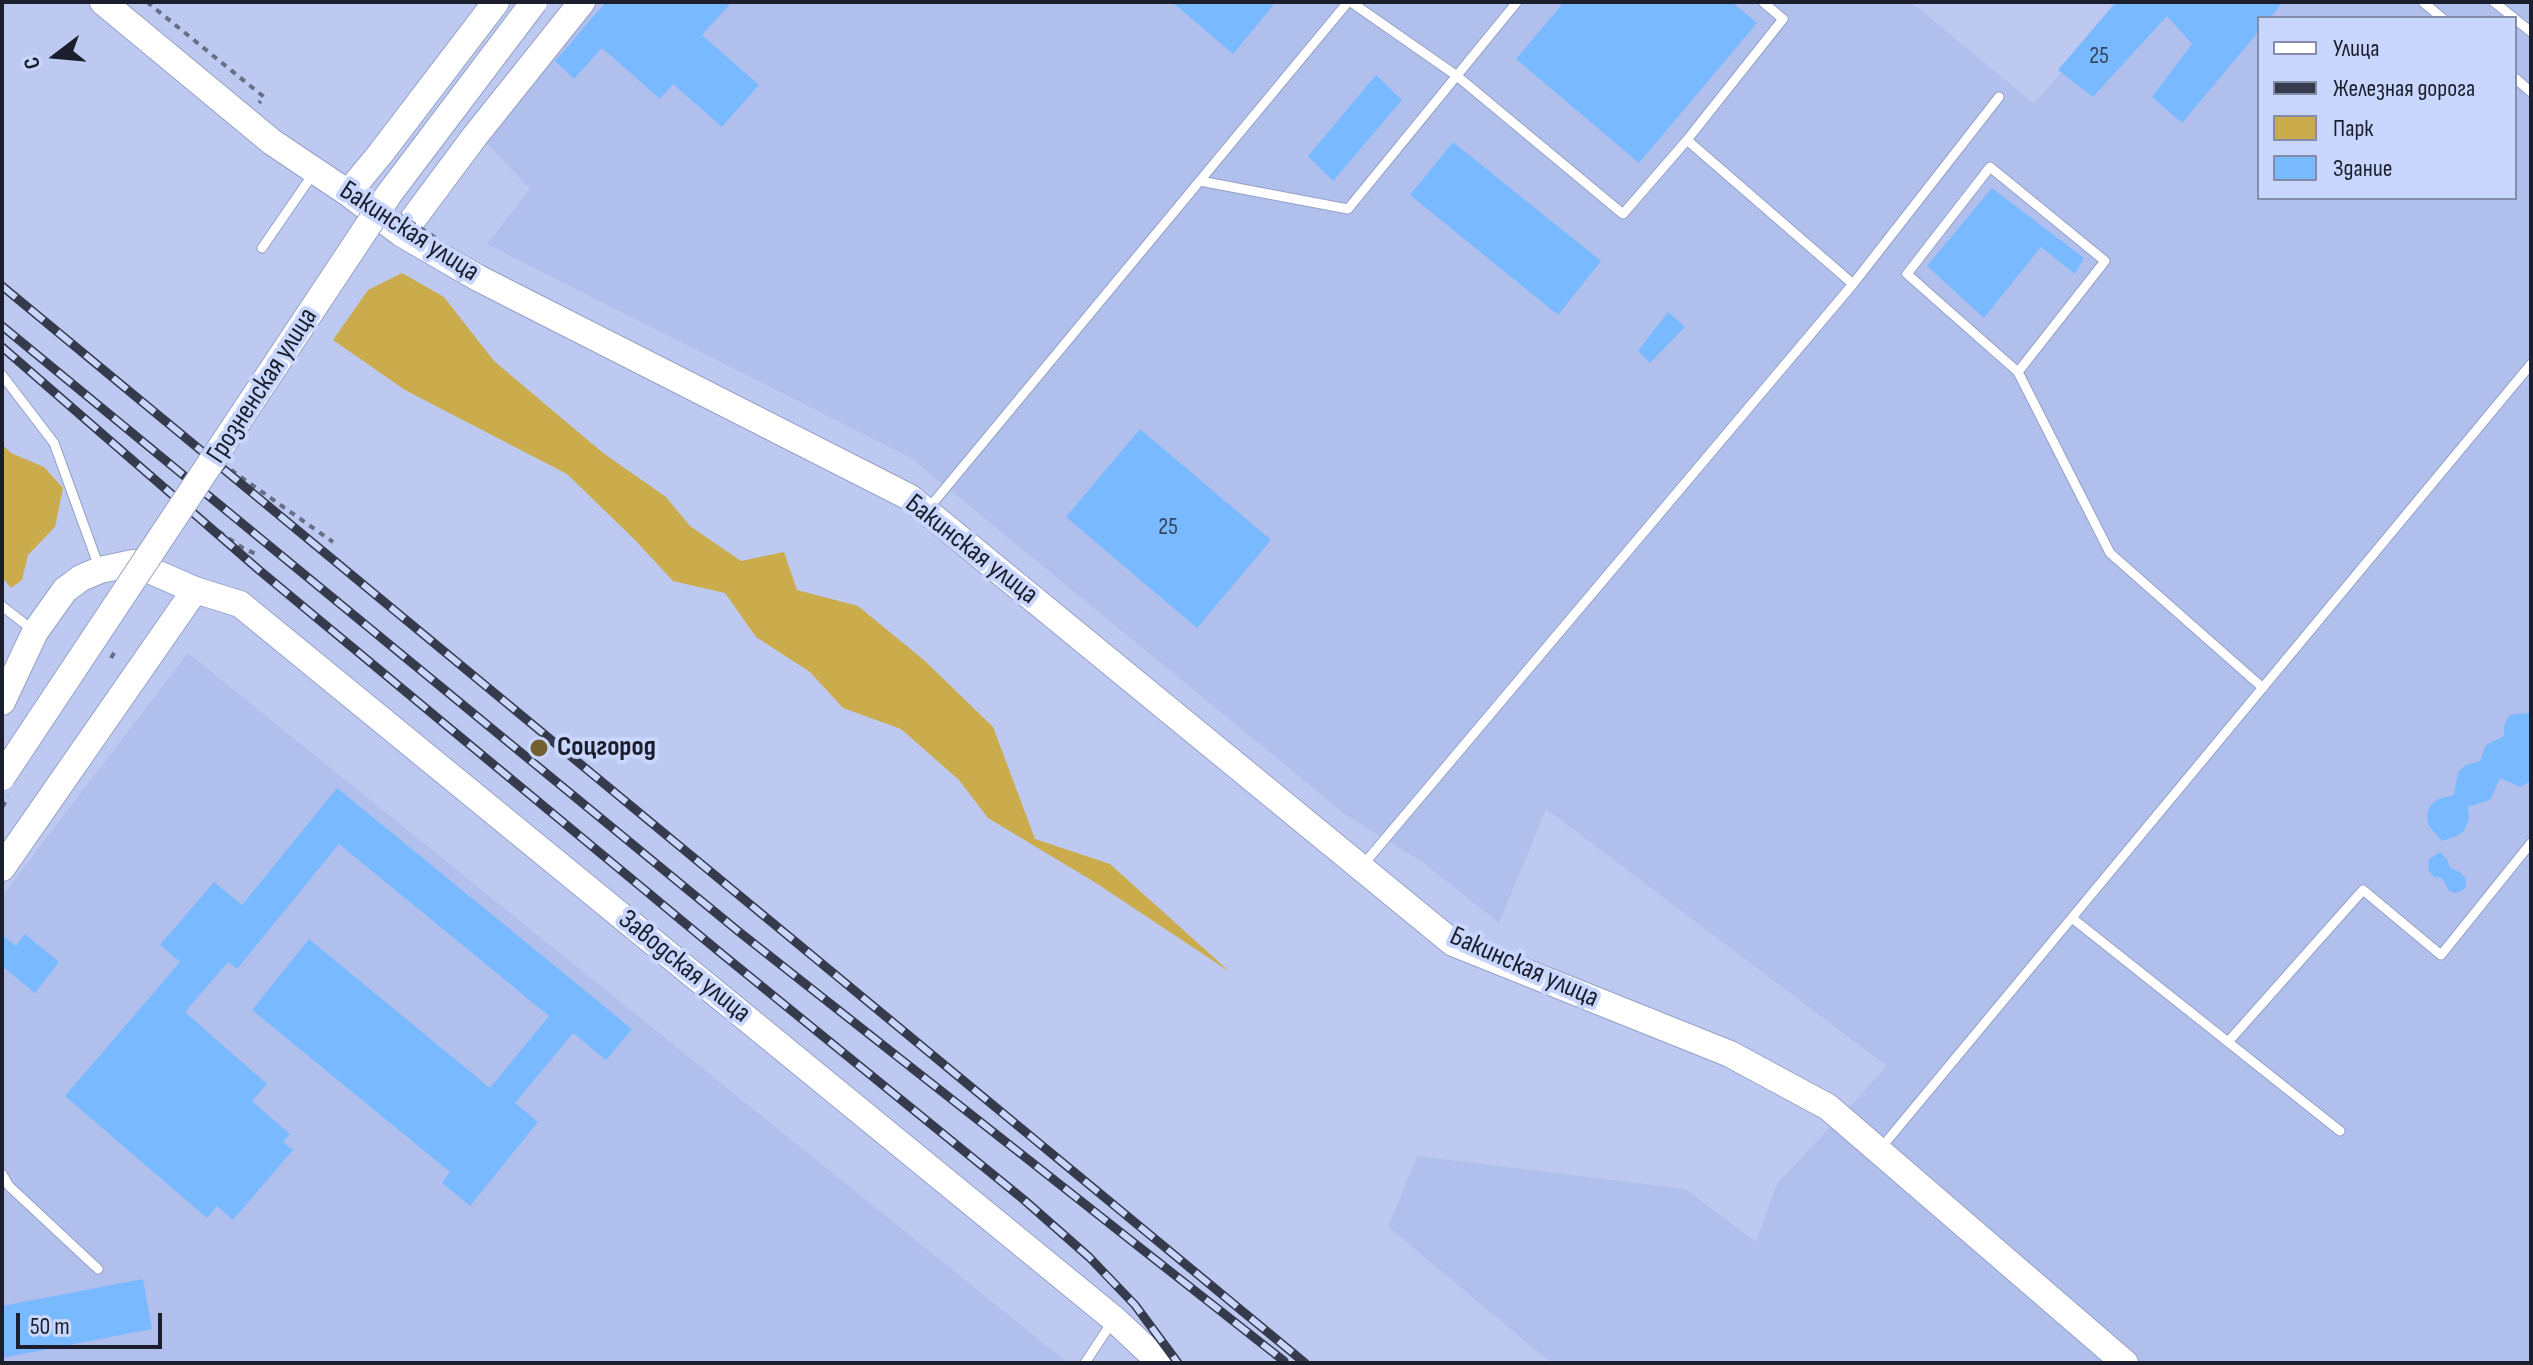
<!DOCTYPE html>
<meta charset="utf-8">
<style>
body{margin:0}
#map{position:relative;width:2533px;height:1365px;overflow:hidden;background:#bdc9f0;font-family:"Sofia Sans Condensed",sans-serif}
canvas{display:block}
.frame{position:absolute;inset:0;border:4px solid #1a1e2d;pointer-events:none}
.legend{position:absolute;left:2257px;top:16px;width:260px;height:184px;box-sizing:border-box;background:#c9d6fe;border:2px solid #838caa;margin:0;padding:10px 14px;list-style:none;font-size:24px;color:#1a1e2d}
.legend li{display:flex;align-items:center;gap:16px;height:40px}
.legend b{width:40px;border:2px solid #838caa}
.north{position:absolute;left:16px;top:16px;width:80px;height:80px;-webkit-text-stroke:6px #c9d6fe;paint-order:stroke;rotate:254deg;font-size:22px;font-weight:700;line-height:32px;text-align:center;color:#1a1e2d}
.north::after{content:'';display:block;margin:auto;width:28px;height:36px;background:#1a1e2d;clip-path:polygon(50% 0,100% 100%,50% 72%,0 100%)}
.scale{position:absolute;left:16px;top:1313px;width:146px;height:36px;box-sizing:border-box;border:4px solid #1a1e2d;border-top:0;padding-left:10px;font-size:24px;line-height:28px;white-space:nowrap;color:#1a1e2d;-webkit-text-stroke:6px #c9d6fe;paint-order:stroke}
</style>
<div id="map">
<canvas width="2533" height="1365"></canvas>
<div class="frame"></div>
<ul class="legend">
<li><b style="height:10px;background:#fff"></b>Улица</li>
<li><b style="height:10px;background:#353a4d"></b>Железная дорога</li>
<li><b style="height:22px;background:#cbac4d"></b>Парк</li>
<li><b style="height:22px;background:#79b9ff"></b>Здание</li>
</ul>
<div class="north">С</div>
<div class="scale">50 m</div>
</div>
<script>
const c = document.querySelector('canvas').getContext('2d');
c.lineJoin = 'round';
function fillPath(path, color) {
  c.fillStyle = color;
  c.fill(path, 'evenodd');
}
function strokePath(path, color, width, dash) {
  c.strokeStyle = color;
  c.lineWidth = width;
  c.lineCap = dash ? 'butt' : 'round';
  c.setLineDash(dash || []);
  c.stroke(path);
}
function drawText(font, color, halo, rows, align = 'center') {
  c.font = font + ' "Sofia Sans Condensed",sans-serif';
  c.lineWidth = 8;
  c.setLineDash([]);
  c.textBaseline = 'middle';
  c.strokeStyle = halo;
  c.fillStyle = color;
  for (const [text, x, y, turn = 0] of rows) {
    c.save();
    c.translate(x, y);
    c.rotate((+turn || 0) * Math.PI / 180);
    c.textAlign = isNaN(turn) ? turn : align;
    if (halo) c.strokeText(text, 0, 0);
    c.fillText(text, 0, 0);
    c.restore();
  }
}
const built = new Path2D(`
 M599 2H1911L2034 104 2121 2H2531V1363H1551L1388 1227 1417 1156 1685 1189 1756 1242 1777 1184 1887 1066 1546 809 1499 923 1422 862 1346 815 911 458 487 244 530 189 482 138ZM2259 18H2515V198H2259Z
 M188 653 1068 1363H2V896Z`);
const green = new Path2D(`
 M402 273 444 297 494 361 603 453 666 497 690 526 741 561 784 552 797 590 858 606 925 661 993 727 1035 839 1110 864 1230 972 1096 883 988 818 959 780 901 729 843 708 810 672 756 637 725 593 673 581 635 540 567 474 405 390 333 340 368 290Z
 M2 444 11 453 44 467 63 488 55 527 28 555 22 580 11 588 2 577Z`);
const building = new Path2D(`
 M606 2H732L702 35 759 85 722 127 673 84 660 99 602 48 574 79 555 61Z
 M1172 2H1276L1233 54Z
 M1564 2H1732L1757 23 1639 163 1516 59Z
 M2116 2H2283L2270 18H2259V31L2182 123 2152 97 2192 44 2167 16 2093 97 2058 70Z
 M1376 75 1402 100 1333 181 1308 156Z
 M1453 142 1601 261 1558 315 1410 195Z
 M1992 188 2084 258 2075 274 2041 247 1984 318 1927 266Z
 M1668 312 1685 327 1650 363 1638 351Z
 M1140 429 1271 540 1197 628 1066 517Z
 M2531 713V781L2520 787 2500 778 2490 800 2468 807 2469 819 2464 831 2457 836 2442 841 2428 825 2427 815 2430 806 2438 799 2454 795 2458 772 2466 765 2480 761 2486 745 2504 736V726L2508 717 2514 714Z
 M337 788 632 1029 606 1060 573 1033 515 1103 538 1122 470 1206 442 1183 450 1172 252 1010 309 939 490 1088 549 1016 339 844 237 969 228 962 185 1012 267 1084 252 1101 290 1134 283 1142 293 1150 233 1220 217 1206 207 1218 65 1096 180 962 160 945 214 882 242 905Z
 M2440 852 2448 861 2450 868 2460 872 2466 879V886L2461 891 2455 893 2449 891 2442 878 2434 877 2428 870 2429 859Z
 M25 934 59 962 35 993 2 966V935L16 946Z
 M143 1279 152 1329 2 1358V1306Z`);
const path = new Path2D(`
 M147 2 264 97 259 103
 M231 470 333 542
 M199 518 243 548 260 556
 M111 658 116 650`);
const lane = new Path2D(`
 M1351 2 1457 76 1623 214 1687 140
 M1763 2 1783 19 1687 140 1853 284 1999 97
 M2423 2 2442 18
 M2494 2 2514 18
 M2515 19 2531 32
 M2515 78 2531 92
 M1200 181 1348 209 1517 2
 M262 248 313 174
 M2018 372 2105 261 1990 167 1907 274 2018 372 2110 553 2263 688
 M2 375 54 443 99 567
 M928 509 1348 2
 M2 606 34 631
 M1363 865 1853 284
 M2072 918 2340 1131
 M2228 1042 2363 890 2441 955 2531 843
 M1881 1148 2531 364
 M2 1174 9 1186 98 1269
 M1085 1363 1112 1322`);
const secondary = new Path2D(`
 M103 2 272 142 348 193 402 234 478 278 909 497 1453 943 1730 1054 1828 1107 2125 1363
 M348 193 381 153 496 2
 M402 234 475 136 582 2
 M2 702 35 632 65 590 81 578 100 570 133 563 195 590 240 604 1114 1319 1161 1363
 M2 868 195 590`);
const rail = new Path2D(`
 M2 286 1305 1363
 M2 326 738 931 1284 1361
 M2 347 259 570 722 954 1023 1199 1089 1257 1135 1305 1178 1363`);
const pathBridge = new Path2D(`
 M400 215 436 238
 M2 807 9 797`);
const secondaryBridge = new Path2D(`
 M2 777 389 194 534 2`);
const markers = [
 [539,748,10,"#736230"]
];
const numberNames = [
 ["25",2099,57],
 ["25",1168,528]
];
const streetNames = [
 ["Бакинская улица",409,232,33],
 ["Грозненская улица",263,386,-57],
 ["Бакинская улица",971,550,38],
 ["Заводская улица",684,967,39],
 ["Бакинская улица",1524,968,24]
];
const poiNames = [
 ["Соцгород",557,748]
];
fillPath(built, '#b1bfed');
fillPath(green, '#cbac4d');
fillPath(building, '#79b9ff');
strokePath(lane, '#95a1c7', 11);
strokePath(secondary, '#95a1c7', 28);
strokePath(path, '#666e88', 4, [6, 6]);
strokePath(lane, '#fff', 9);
strokePath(secondary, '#fff', 26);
strokePath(rail, '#353a4d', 9);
strokePath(rail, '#c9d6fe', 6, [18]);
strokePath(secondaryBridge, '#95a1c7', 28, []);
strokePath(pathBridge, '#666e88', 4, [6, 6]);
strokePath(secondaryBridge, '#fff', 26);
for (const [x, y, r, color] of markers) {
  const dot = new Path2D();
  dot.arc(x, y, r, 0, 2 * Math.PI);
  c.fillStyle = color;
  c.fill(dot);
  strokePath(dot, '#c9d6fe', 3);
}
drawText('24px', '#324562', null, numberNames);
drawText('28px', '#1a1e2d', '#c9d6fe', streetNames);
drawText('bold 28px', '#1a1e2d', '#c9d6fe', poiNames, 'left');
</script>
